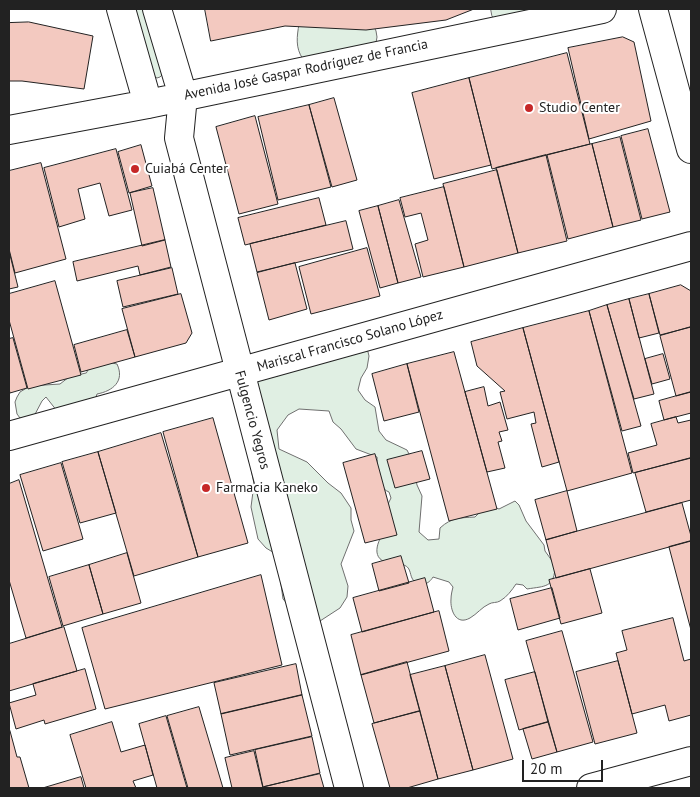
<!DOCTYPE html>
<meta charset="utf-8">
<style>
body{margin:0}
#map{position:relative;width:700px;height:797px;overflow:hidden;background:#fff;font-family:"PT Sans",sans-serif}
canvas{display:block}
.frame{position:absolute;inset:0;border:10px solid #222;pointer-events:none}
.scale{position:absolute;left:522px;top:760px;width:81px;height:22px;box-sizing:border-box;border:2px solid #222;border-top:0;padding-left:6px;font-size:15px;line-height:18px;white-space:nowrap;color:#222;-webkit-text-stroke:4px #fff;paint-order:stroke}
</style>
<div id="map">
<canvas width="700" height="797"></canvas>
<div class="frame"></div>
<div class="scale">20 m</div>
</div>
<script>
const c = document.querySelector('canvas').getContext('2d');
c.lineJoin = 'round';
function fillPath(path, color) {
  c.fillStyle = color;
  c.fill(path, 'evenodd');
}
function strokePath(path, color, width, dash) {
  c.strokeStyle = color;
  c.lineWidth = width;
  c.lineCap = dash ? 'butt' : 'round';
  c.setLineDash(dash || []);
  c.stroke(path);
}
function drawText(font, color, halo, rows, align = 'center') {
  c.font = font + ' "PT Sans",sans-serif';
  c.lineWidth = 4;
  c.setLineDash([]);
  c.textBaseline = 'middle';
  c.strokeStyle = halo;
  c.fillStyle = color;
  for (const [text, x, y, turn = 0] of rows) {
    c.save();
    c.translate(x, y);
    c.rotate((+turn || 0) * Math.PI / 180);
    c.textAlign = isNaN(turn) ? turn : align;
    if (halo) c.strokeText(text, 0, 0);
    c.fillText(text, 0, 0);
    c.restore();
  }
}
const green = new Path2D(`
 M132 9H146L163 74 160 77 157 78 151 75Z
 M330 9H362L368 13 376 31 377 37 376 43 346 72 336 79C330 77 325 74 319 70 314 67 306 63 303 59 295 48 297 36 299 24L320 21Z
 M491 9H532V11L495 21 492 16Z
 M366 344 369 356 367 368 361 378 358 390 365 400 375 407 379 431 386 440 407 450 412 460 417 485 422 496 419 532 428 540 439 539 440 528C452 517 460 518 475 517L479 513 484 503 499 509 515 501 519 505 526 521 544 545 545 551 555 565C555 588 545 586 527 589L523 585 516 584C512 590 507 597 500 601 497 603 492 602 489 604 482 607 477 614 470 618 456 626 450 610 451 599 451 595 452 591 453 587L449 582 433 577C429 584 420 588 414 581 409 576 412 568 404 565 398 563 391 564 385 562 368 555 382 534 388 525L386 508 391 498 389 492C376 487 378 469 377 457L356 449 341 429 333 422 329 411 299 409 288 415 277 430 279 449 307 462 328 483 341 493 351 508V520L354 531 341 564 348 586 347 597 340 608 320 621H308L298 616 283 599 280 577 276 554 266 548 258 539 251 507 254 484 250 463 256 374 278 376 284 367Z
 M92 363H112L117 364C125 381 113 391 97 394L95 400 57 411 46 397 42 401 33 418 26 420 20 418 17 414 15 402 17 397 20 392 30 386 60 384 69 377 86 373Z`);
const building = new Path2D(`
 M205 9H474L446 20 366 30 285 26 211 41Z
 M29 22 93 36 84 89 22 81H9V23Z
 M623 37 634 42 651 121 589 139 568 48Z
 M567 53 590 144 492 169 469 78Z
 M469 78 491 165 434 179 412 93Z
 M334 98 357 180 332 187 309 105Z
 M309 105 331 187 278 200 258 117Z
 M255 116 278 204 239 214 216 127Z
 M648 129 670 212 642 219 621 136Z
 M620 137 641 220 613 227 592 144Z
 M592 144 613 227 568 239 547 155Z
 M141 145 152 186 129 193 118 152Z
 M116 149 132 210 109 216 100 183 78 189 85 219 59 227 44 168Z
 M546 155 567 241 518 253 496 168Z
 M41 163 66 259 15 273 9 249V171Z
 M497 170 518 253 464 267 443 184Z
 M444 187 464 267 423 277 415 244 428 240 421 213 405 217 400 198Z
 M153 188 165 240 142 246 130 193Z
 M319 198 326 225 245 245 238 218Z
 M399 200 421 277 398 283 378 206Z
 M378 206 398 283 380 288 359 211Z
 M346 221 353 249 257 272 250 244Z
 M165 240 171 267 140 275 138 266 77 281 73 262Z
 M367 248 380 296 311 314 299 267Z
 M9 251 18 287 9 289Z
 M295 263 307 309 269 320 257 273Z
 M172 268 178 294 123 307 117 281Z
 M55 281 81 375 28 389 9 320V294Z
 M681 285 691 291V327L660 335 649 294Z
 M181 294 192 333 186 343 135 357 122 309Z
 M649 294 659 333 639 338 629 299Z
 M629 299 654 394 634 399 607 305Z
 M607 305 641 426 622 431 589 311Z
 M589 311 632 473 567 491 523 328Z
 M691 327V392L676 396 660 336Z
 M523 328 559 462 542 467 531 424 536 423 534 412 507 419 500 392 505 391 477 366 471 342Z
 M127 330 135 357 81 372 74 345Z
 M13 338 27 388 10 393 9 389V339Z
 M454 352 497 509 449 521 407 364Z
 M663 354 670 379 652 384 645 359Z
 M407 364 419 412 384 421 372 374Z
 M484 387 488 406 500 402 508 430 499 432 502 441 498 442 505 468 487 472 465 392Z
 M691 392V413L664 420 659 401Z
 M676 417 678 423 691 420V458L633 473 628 453 657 445 651 424Z
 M213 418 248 543 198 557 163 432Z
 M161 433 198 557 134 576 98 452Z
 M422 451 430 479 395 488 387 460Z
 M98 452 116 513 80 523 62 462Z
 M375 454 397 535 365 543 343 463Z
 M691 458V500L646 512 635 473Z
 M61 463 83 539 43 551 20 475Z
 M19 480 62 627 26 638 9 580V484Z
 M567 491 577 531 546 540 535 500Z
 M682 503 691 536V541L556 578 546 540Z
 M691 541V630L669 547Z
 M127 553 141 603 103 614 89 565Z
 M401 556 409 583 379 591 372 564Z
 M89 565 103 614 63 626 49 577Z
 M590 569 602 613 561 624 549 580Z
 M261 575 282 665 105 709 82 628Z
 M425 578 434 612 362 632 353 598Z
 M552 588 560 618 518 630 510 599Z
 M439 611 449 651 361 675 351 635Z
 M673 618 684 661 691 659V715L669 721 665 705 632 714 616 653 627 650 622 631Z
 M64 627 77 671 9 691V644Z
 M562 631 593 742 557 752 526 641Z
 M485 655 513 759 473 770 445 666Z
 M618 661 637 733 595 744 576 672Z
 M407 662 420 711 374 723 361 675Z
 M296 664 302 695 221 714 214 683Z
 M445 666 473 770 438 779 410 675Z
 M85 669 96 709 45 724 44 720 16 729 9 703 36 695 33 684Z
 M535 672 548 722 519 730 505 680Z
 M302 695 312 736 230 755 221 714Z
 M199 707 223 788H188L167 716Z
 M420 711 438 779 407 788H390L372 724Z
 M166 716 187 788H157L139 724Z
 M112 722 121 752 145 745 153 775 133 781 136 788H86L70 735Z
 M548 722 557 752 532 759 523 729Z
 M10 731 17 757H20L29 788H9V732Z
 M312 737 320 773 263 787 255 750Z
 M254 751 263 788H232L225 758Z
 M320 774 324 788H264V787Z
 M81 777 84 788H43Z`);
const minor = new Path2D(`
 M653 9 691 149
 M183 96 179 138 349 788
 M9 436 691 246
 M591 788 691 761`);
const major = new Path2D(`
 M121 9 148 104
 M157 9 183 96
 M9 130 148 104 602 9`);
const markers = [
 [529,108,5,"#c62828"],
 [135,169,5,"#c62828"],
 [206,488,5,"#c62828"]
];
const streetNames = [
 ["Avenida José Gaspar Rodríguez de Francia",306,70,-12],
 ["Mariscal Francisco Solano López",350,341,-16],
 ["Fulgencio Yegros",252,420,75]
];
const poiNames = [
 ["Studio Center",539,108],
 ["Cuiabá Center",145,169],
 ["Farmacia Kaneko",216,488]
];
fillPath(green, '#e0efe3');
strokePath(green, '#6f6f6f', 1);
fillPath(building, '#f3c9c0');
strokePath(building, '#222', 1);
strokePath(minor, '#222', 30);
strokePath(major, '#222', 30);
strokePath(minor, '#fff', 28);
strokePath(major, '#fff', 28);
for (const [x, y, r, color] of markers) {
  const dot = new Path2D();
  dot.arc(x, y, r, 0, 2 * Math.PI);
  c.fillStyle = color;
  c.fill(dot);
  strokePath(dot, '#fff', 2);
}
drawText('14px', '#222', '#fff', streetNames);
drawText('14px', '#222', '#fff', poiNames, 'left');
</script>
